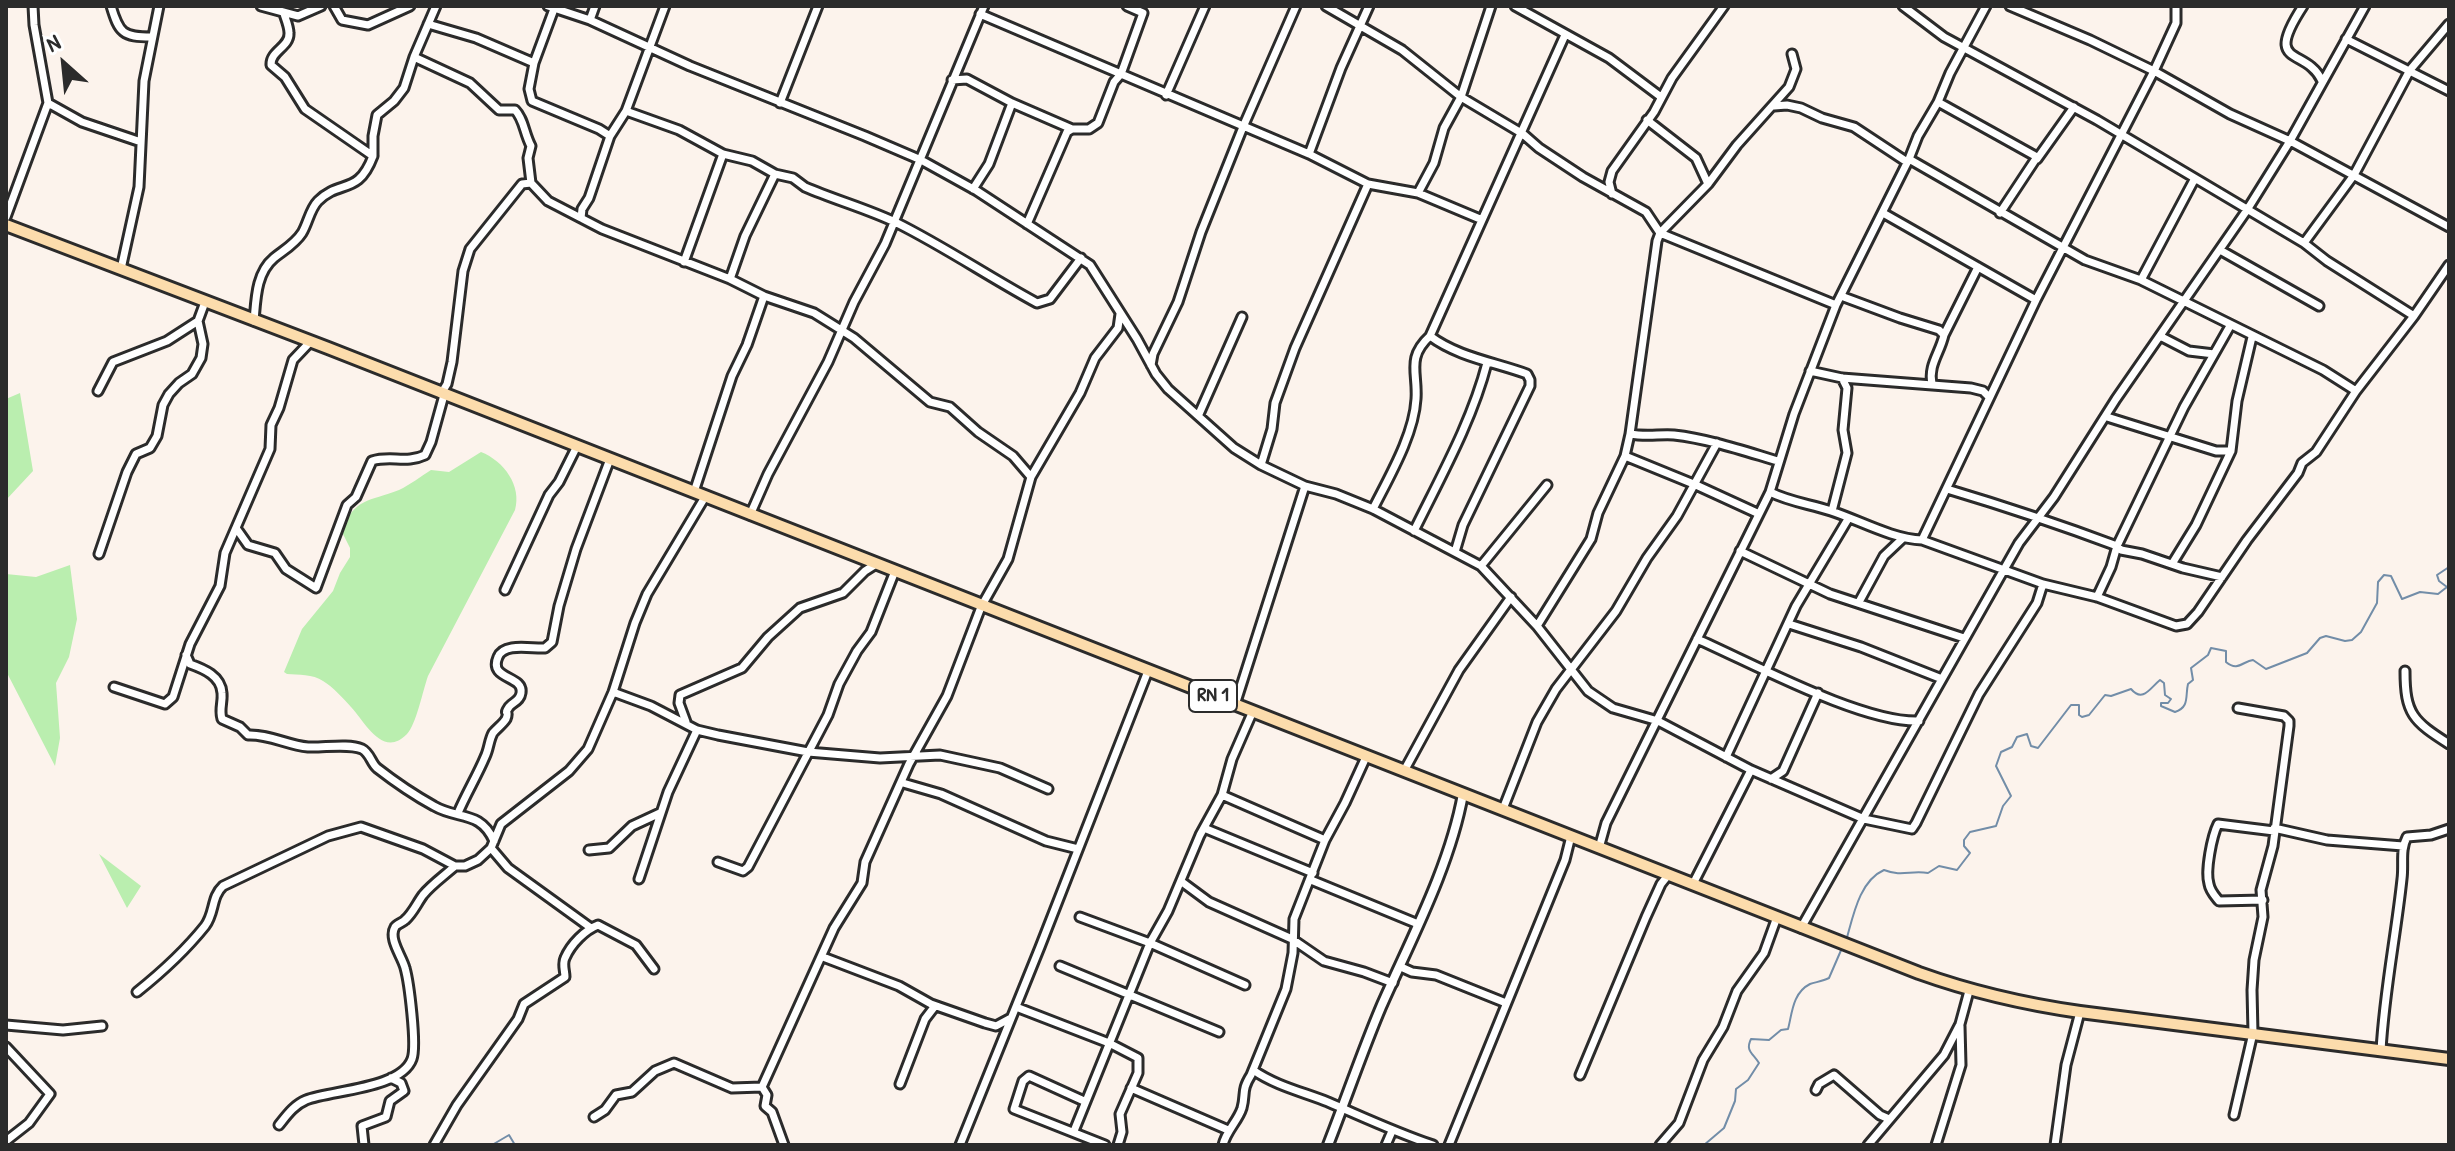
<!DOCTYPE html>
<style>
body{margin:0}
#map{position:relative;width:2455px;height:1151px;overflow:hidden;background:#fcf3ec;font-family:"Patrick Hand",sans-serif}
canvas{display:block}
.frame{position:absolute;inset:0;border:8px solid #2b2b2b;pointer-events:none}
.north{position:absolute;left:24px;top:24px;width:80px;height:80px;-webkit-text-stroke:6px #fff;paint-order:stroke;rotate:333deg;font-size:22px;font-weight:700;line-height:32px;text-align:center;color:#2b2b2b}
.north::after{content:'';display:block;margin:auto;width:28px;height:36px;background:#2b2b2b;clip-path:polygon(50% 0,100% 100%,50% 72%,0 100%)}
</style>
<div id="map">
<canvas width="2455" height="1151"></canvas>
<div class="frame"></div>
<div class="north">N</div>
</div>
<script>
const c = document.querySelector('canvas').getContext('2d');
c.lineJoin = 'round';
function fillPath(path, color) {
  c.fillStyle = color;
  c.fill(path, 'evenodd');
}
function strokePath(path, color, width, dash) {
  c.strokeStyle = color;
  c.lineWidth = width;
  c.lineCap = dash ? 'butt' : 'round';
  c.setLineDash(dash || []);
  c.stroke(path);
}
function drawText(font, color, halo, rows, align = 'center') {
  c.font = font + ' "Patrick Hand",sans-serif';
  c.lineWidth = 6;
  c.setLineDash([]);
  c.textBaseline = 'middle';
  c.strokeStyle = halo;
  c.fillStyle = color;
  for (const [text, x, y, turn = 0] of rows) {
    c.save();
    c.translate(x, y);
    c.rotate((+turn || 0) * Math.PI / 180);
    c.textAlign = isNaN(turn) ? turn : align;
    if (halo) c.strokeText(text, 0, 0);
    c.fillText(text, 0, 0);
    c.restore();
  }
}
const green = new Path2D(`
 M20 393 33 471 6 500V399Z
 M481 452C504 461 522 486 515 510L428 676C423 690 416 725 407 734 383 759 365 722 351 707 343 698 333 687 323 681 313 674 298 675 287 674L284 672 302 629 333 591 340 573 350 557V548L342 532C354 497 369 502 399 490 410 485 421 476 431 470L449 472Z
 M70 565 77 619 69 657 56 683 60 738 55 766 6 671V574L36 577Z
 M99 854 141 886 127 908Z`);
const stream = new Path2D(`
 M1846 941C1853 917 1859 881 1884 870 1902 877 1911 870 1928 873L1939 866 1957 870 1970 853 1964 846V840L1970 832 1996 826 2003 806 2011 796 1996 766 2001 752 2012 747 2017 737 2027 734 2031 746 2038 748 2071 705H2079V715L2082 717 2089 715 2105 695 2111 696 2131 689C2143 703 2150 688 2160 680L2164 683 2165 695 2171 699 2168 703H2161V706L2175 712C2190 707 2185 696 2188 684L2193 680 2191 668 2208 655 2211 648 2226 651V662C2238 672 2243 661 2253 660L2266 669 2307 653 2320 638 2326 636 2345 641 2352 640 2361 632 2377 603 2378 582 2384 575 2391 576 2402 599 2420 592 2438 594 2447 587 2439 581 2437 575 2449 567
 M492 1145 509 1135 515 1145
 M1704 1145 1724 1128 1735 1101 1736 1089 1748 1080 1759 1063C1753 1053 1745 1051 1751 1039L1769 1040 1781 1030 1788 1029C1792 1015 1792 993 1810 984 1816 982 1823 981 1829 978L1842 948`);
const minor = new Path2D(`
 M111 6C119 33 123 37 151 37
 M261 6 298 16 321 6
 M334 6 342 20 368 25 410 6
 M548 6 590 20 690 66 865 136 921 160 977 191 1090 265 1137 339 1156 374 1168 389 1234 448 1261 465 1305 486 1336 494 1373 509 1481 566 1537 626 1588 691 1613 708 1658 721 1751 770 1864 819 1912 829 1916 823 1979 694 2037 603 2043 584
 M1326 6 1402 50 1461 97 1523 134 1539 148 1583 177 1646 212 1660 233 1836 305
 M1515 6 1609 58 1661 97
 M1903 6 1944 37 2097 120 2304 243 2354 175 2410 70 2449 24
 M2010 6 2090 40 2154 71 2230 114 2290 141 2449 227
 M2303 6C2262 69 2306 46 2322 81
 M980 14 1309 154 1368 184 1418 193 1480 219
 M590 20 595 6
 M428 24 476 38 534 63 529 89 532 101 599 129 610 136 589 198 582 209 581 218
 M2346 39 2449 91
 M414 57 470 83 499 110H515C524 119 524 133 531 146L528 158 531 183
 M534 63 554 9
 M952 80 967 79 1012 103 1072 129
 M1166 95 1205 6
 M1938 102 2037 157 2000 213
 M48 103 82 122 141 142
 M780 103 818 6
 M1774 106 1787 105 1801 108 1822 118 1854 127 1907 162
 M626 111 679 130 723 154 752 161 775 174 793 178 805 187C835 200 868 209 897 223 945 247 989 277 1037 303L1050 299 1081 258
 M1647 120 1696 158 1708 184
 M610 136 626 111 665 6
 M1309 154 1341 68 1369 6
 M373 156V136L377 115 394 101 404 88 414 57 436 6
 M1909 159 2085 260 2141 280 2323 370 2356 391
 M2037 159 2074 107
 M973 189 989 164 1012 103
 M1418 193 1434 163 1444 128 1461 97 1491 6
 M1612 194 1609 182 1612 171 1654 112 1672 78 1724 6
 M1883 213 2036 300
 M6 217 48 103 34 25 33 6
 M1027 224 1067 132 1072 129H1089L1098 123 1114 82 1121 74 1143 13 1127 6
 M2304 243 2327 261 2414 316
 M2220 250 2319 306
 M684 262 723 154
 M121 269 139 187 144 81 159 6
 M730 279 745 236 775 174
 M2141 280 2194 180
 M1841 296 1900 318 1939 330 1944 335C1940 353 1928 365 1932 384
 M254 321C256 299 256 273 274 258 284 250 295 244 302 233 308 223 310 209 318 201 340 179 358 196 373 156L305 109 285 77 271 65C270 51 290 47 289 33 289 27 286 20 284 14
 M1944 335 1978 267
 M1430 336C1458 357 1494 362 1527 374L1530 380V386L1463 525 1455 552
 M2160 336 2189 351 2214 354
 M1151 365 1153 354 1178 302 1201 232 1243 127 1296 6
 M1810 371 1842 378 1971 388 1983 391 1989 397
 M98 391 113 362 167 341 198 321 205 302
 M441 394 447 384 452 362 463 271 470 249 522 184 531 183 548 201 602 229 730 279 764 296 814 313 854 338 930 402 950 407 978 432 1013 456 1031 477
 M1199 414 1242 317
 M2107 417 2216 451H2231
 M1630 434C1647 437 1659 434 1674 435 1709 439 1744 451 1778 461
 M1625 456 1696 485 1757 513
 M1261 465 1272 429 1275 403 1295 348 1368 184
 M1947 489C2004 506 2061 525 2117 546L2121 550 2142 554 2183 568 2222 577
 M694 492 732 376 747 345 764 296
 M1770 492C1790 502 1810 504 1831 511 1859 520 1892 539 1922 540L2043 584 2097 597 2176 626 2187 624 2198 612 2247 540 2298 473 2302 463 2316 452 2356 391 2414 316 2449 265
 M1373 509C1389 477 1414 435 1416 399 1418 373 1406 358 1430 336L1565 35
 M1832 511 1847 453 1843 430 1847 388 1842 378
 M750 515 768 474 828 362 854 302 885 244 984 6
 M236 528 248 545 275 553 286 569 316 588 347 505 356 497 372 461C391 455 406 464 425 455L431 442 444 395
 M1414 531C1441 476 1472 421 1487 363
 M1922 540 2036 300 2154 71 2176 23V6
 M1740 551 1830 594 1964 638
 M99 554 127 472 136 454 150 448 157 436 163 405 169 394 179 383 192 374 201 358 203 344 198 321
 M2172 564 2196 525 2231 451 2237 401 2252 337
 M1481 566 1547 485
 M505 590 549 495 559 482 577 446
 M2097 597 2111 567 2117 546 2184 407 2230 326
 M1859 602 1884 556 1903 538
 M1789 624 1861 647 1942 679
 M1537 626 1591 539 1598 513 1625 456 1630 434 1657 241 1660 233 1708 184 1737 145 1789 87 1796 69 1792 54
 M1697 639C1752 663 1862 723 1919 721
 M186 655 190 664C204 669 221 676 222 693 223 703 219 709 222 719L240 727 248 735C269 734 287 745 308 747 323 748 348 743 362 749 370 753 371 763 377 768 395 782 414 795 434 806 458 820 480 810 494 841
 M2405 671C2405 714 2413 721 2449 744
 M114 687 165 704 173 697 190 644 220 586 225 553 270 449 271 425 279 408 293 360 311 341
 M613 692 651 706 697 730 718 735 808 752 880 758 940 755 1000 768 1048 789
 M1235 705 1305 486
 M686 722 679 703 680 695 742 668 768 637 800 608 843 593 865 571 876 564
 M1726 757 1796 606 1848 519
 M1404 771 1459 670 1511 597
 M1771 779 1783 771 1818 693
 M903 783 941 794 1046 841 1078 849
 M1222 795 1325 840
 M1503 809 1537 722 1556 689 1616 611 1647 558 1677 516 1717 443
 M458 813C466 794 477 776 485 757 489 749 489 740 493 733 497 728 503 724 506 719 510 709 503 716 509 707 513 702 520 701 521 693 524 675 488 680 498 657 504 642 532 649 545 648L552 642 559 606 576 549 610 459
 M1204 828 1313 873
 M2274 828 2327 840 2403 846
 M491 848 508 868 591 928
 M1599 848 1606 823 1770 492 1794 414 1836 305 1909 159 1918 136 1938 102 1950 73 1986 6
 M589 850 609 848 632 826 660 813
 M718 862 743 871 748 867 828 715 839 684 857 651 871 632 895 571
 M639 879 668 792 697 730
 M1311 880 1418 924
 M1182 882 1209 902 1292 939 1324 961 1364 972 1393 983
 M1693 884 1751 770
 M2263 900 2219 901C2215 896 2210 891 2209 884 2205 871 2212 836 2218 824L2274 831
 M1080 917 1150 943 1245 985
 M1801 928 2019 543 2054 497 2116 399 2247 210 2290 141 2365 6
 M823 957 899 986 931 1004 985 1023 996 1026 1009 1019
 M1060 966 1219 1032
 M1401 967 1412 972 1436 975 1506 1003
 M137 992C162 972 185 951 205 926 215 913 211 897 223 886L328 836 361 827 423 849 455 866H465L478 860 491 848 501 824 569 771 588 749 613 692 635 623 647 594 705 497
 M1016 1007 1109 1043 1138 1058V1073L1120 1114 1122 1132 1118 1145
 M6 1025 63 1030 102 1026
 M6 1047 50 1094 29 1123 6 1141
 M2381 1051C2384 993 2396 936 2402 879 2404 864 2400 850 2407 837L2431 835 2449 829
 M1253 1070C1276 1086 1303 1092 1328 1102 1363 1117 1397 1133 1433 1145
 M1580 1075 1646 917 1661 884 1669 874
 M900 1084 925 1019 935 1006
 M1131 1088 1228 1130
 M1816 1090 1819 1084 1834 1075 1880 1115 1889 1119
 M1084 1101 1029 1076 1023 1081 1014 1109 1105 1145
 M2234 1115 2253 1033 2252 990 2254 960 2263 917 2261 890 2273 846 2289 726V721L2284 716 2238 708
 M594 1117 605 1110 616 1095 632 1092 655 1071 674 1063 732 1088 762 1087
 M279 1125C287 1115 294 1105 306 1100 332 1090 401 1089 412 1059 417 1045 409 982 405 968 402 956 388 939 395 927 396 925 403 922 405 920 413 913 417 903 423 895 431 885 445 875 455 866
 M1074 1131 1150 943 1168 911 1200 835 1222 795 1232 759 1253 711
 M364 1145 362 1126 386 1117 390 1101 404 1091 401 1083 391 1078
 M434 1145 457 1105 518 1019 524 1004 565 977C565 971 562 964 565 958 571 944 585 930 598 925L636 945 654 969
 M784 1145 772 1112 765 1106 767 1095 762 1087 834 928 862 883 865 862 909 764 947 696 981 607 1008 559 1031 477 1080 393 1095 358 1118 328 1120 314
 M960 1145 1040 947 1148 671
 M1223 1145C1226 1131 1238 1121 1242 1108 1246 1093 1241 1091 1251 1075L1286 989 1293 953 1294 919 1325 840 1345 803 1366 757
 M1386 1145 1392 1131
 M1449 1145 1565 860 1571 836
 M1660 1145 1679 1123 1703 1060 1723 1027 1737 991 1764 953 1777 917
 M1868 1145 1944 1055 1960 1024 1969 991
 M1936 1145 1961 1065 1960 1026
 M2055 1145 2066 1065 2080 1012`);
const tertiary = new Path2D(`
 M1328 1145C1346 1099 1362 1052 1381 1007 1411 939 1450 866 1463 794`);
const primary = new Path2D(`
 M6 225 328 348 1919 973C1972 992 2024 1004 2080 1012L2449 1059`);
const shields = [
 [1213,696,48]
];
const shieldNames = [
 ["RN 1",1213,696]
];
fillPath(green, '#baeeaf');
strokePath(stream, '#728da8', 2);
strokePath(minor, '#2b2b2b', 13);
strokePath(tertiary, '#2b2b2b', 14);
strokePath(primary, '#2b2b2b', 16);
strokePath(minor, '#fff', 7);
strokePath(tertiary, '#fff', 8);
strokePath(primary, '#fcdcac', 10);
for (const [x, y, w] of shields) {
  const box = new Path2D();
  box.roundRect(x - w / 2, y - 16, w, 32, 6);
  c.fillStyle = '#fff';
  c.fill(box);
  strokePath(box, '#2b2b2b', 2);
}
drawText('bold 20px', '#2b2b2b', null, shieldNames);
</script>
